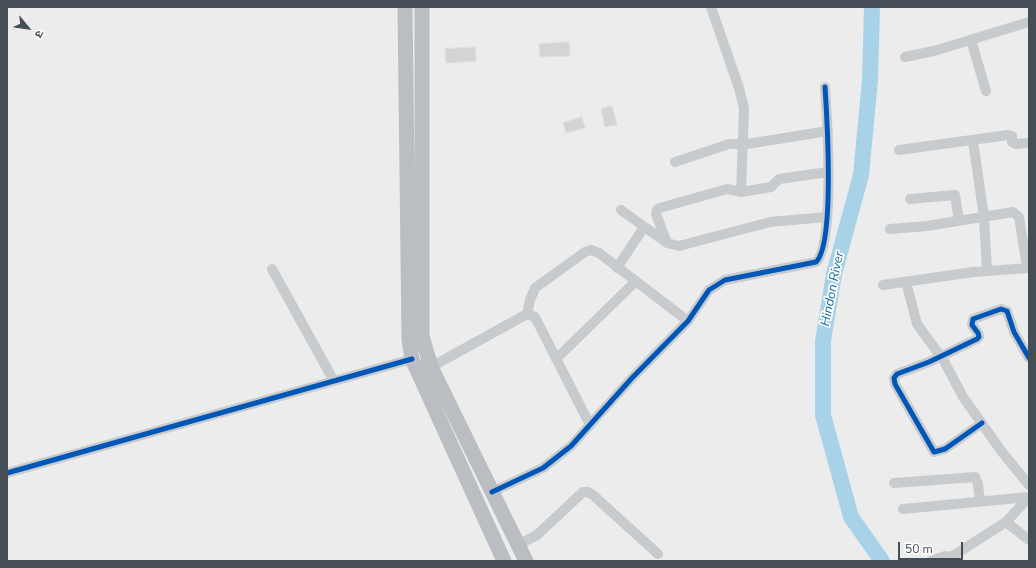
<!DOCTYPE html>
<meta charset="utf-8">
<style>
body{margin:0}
#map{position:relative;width:1036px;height:568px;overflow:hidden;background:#edecec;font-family:"Nunito Sans","Noto Sans Devanagari",sans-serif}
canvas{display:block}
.frame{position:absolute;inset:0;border:8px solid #454d57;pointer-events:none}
.north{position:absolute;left:8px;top:8px;width:40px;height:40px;-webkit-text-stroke:3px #fff;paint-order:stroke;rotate:119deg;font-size:11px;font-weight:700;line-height:16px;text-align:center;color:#454d57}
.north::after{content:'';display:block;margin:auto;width:14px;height:18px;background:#454d57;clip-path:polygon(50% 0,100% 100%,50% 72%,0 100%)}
.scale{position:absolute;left:898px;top:542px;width:65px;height:18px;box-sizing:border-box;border:2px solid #454d57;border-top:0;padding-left:5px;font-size:12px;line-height:14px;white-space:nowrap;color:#454d57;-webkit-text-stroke:3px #fff;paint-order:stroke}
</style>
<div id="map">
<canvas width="1036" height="568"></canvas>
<div class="frame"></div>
<div class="north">उ</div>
<div class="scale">50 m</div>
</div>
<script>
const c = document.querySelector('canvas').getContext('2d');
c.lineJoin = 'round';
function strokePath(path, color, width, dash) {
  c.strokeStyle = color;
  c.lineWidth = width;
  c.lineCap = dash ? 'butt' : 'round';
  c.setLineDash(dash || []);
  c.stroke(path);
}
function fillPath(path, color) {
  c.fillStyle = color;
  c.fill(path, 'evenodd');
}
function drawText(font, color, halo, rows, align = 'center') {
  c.font = font + ' "Nunito Sans",sans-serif';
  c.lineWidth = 3.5;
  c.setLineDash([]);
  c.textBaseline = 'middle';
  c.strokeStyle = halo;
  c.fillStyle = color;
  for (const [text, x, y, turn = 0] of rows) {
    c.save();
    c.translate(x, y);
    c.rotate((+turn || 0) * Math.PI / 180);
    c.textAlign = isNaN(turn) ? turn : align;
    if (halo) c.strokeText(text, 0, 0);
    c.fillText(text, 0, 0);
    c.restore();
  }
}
const river = new Path2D(`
 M872 7 870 80 861 175 834 274 823 341V415L851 517 882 561`);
const building = new Path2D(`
 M569 42 570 56 540 57 539 44Z
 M475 47 476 61 446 63 445 49Z
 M612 106 617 125 605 127 601 109Z
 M582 117 585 128 566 133 563 123Z`);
const minor = new Path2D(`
 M711 7 739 88 744 108 741 192
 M971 40 986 91
 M905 57 934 51 1029 22
 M973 141 984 217 987 271
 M899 150 1008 135 1012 136V142L1016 144 1029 143
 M675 162 729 144H747L828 131
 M910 199 955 195 959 221
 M621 210 667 243 679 246 770 222 826 217
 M890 229 927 226 1013 212 1019 217 1027 268
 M667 243 656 214 657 210 660 208 720 191 727 189 741 192 771 187 779 179 828 172
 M617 268 644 227
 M272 269 334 381
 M906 282 917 324 944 361 963 397 1002 452 1029 485
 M883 285 973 272 1029 268
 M527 314 530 300 535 288 585 252 591 250 599 253 688 321
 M556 359 635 282
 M431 367 527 314 535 317 590 425
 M982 423 945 449 934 452 895 384 894 378 897 374 929 362 977 339 979 337 978 333 972 325 973 319 1001 309 1007 311 1014 332 1029 358
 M7 473 412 359
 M894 483 975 477 978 484 980 502
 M492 492 543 468 571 446 632 378 688 321 709 290 725 280 816 262C835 244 827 117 825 87
 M903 509 1029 497
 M1006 522 1029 540
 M518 545 537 535 583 492H588L593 495 658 554
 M931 561 945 556 951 557 1006 522 1029 497`);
const highway = new Path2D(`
 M405 7 409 339 412 359 504 561
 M422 7V336L431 367 526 561`);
const cycleway = new Path2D(`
 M982 423 945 449 934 452 895 384 894 378 897 374 929 362 977 339 979 337 978 333 972 325 973 319 1001 309 1007 311 1014 332 1029 358
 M7 473 412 359
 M492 492 543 468 571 446 632 378 688 321 709 290 725 280 816 262C835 244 827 117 825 87`);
const waterNames = [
 ["Hindon River",833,289,-79]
];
strokePath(river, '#a8d2e7', 16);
fillPath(building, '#d4d4d7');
strokePath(building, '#dededf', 1);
strokePath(minor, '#c8cbcd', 10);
strokePath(highway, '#babdc2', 15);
strokePath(cycleway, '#0057b8', 5);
drawText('italic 13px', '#156e9a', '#fff', waterNames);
</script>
